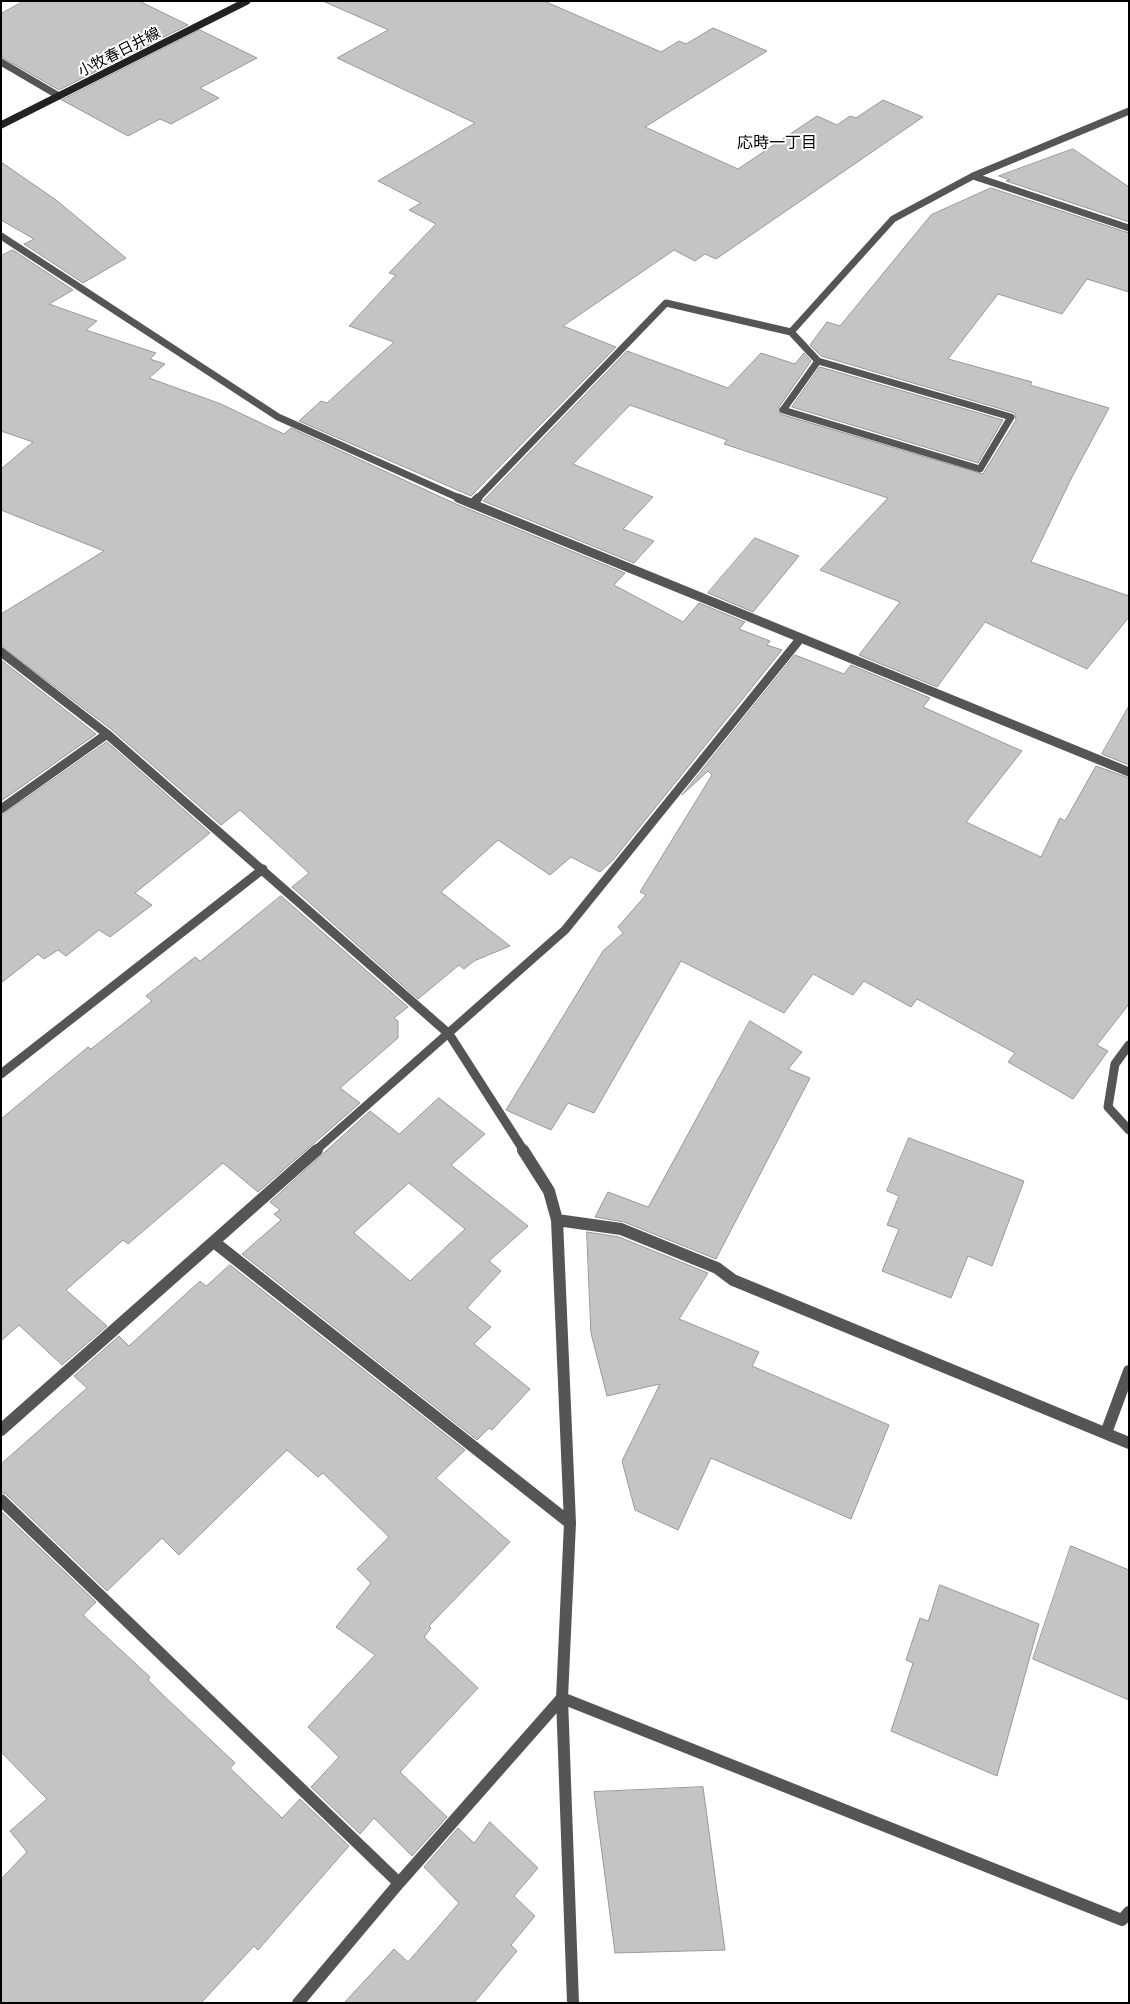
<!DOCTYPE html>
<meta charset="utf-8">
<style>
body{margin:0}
#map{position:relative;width:1130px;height:2004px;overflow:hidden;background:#fff;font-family:"Exo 2",sans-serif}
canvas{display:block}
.frame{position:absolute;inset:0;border:2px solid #000;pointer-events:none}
</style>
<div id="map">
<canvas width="1130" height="2004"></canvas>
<div class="frame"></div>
</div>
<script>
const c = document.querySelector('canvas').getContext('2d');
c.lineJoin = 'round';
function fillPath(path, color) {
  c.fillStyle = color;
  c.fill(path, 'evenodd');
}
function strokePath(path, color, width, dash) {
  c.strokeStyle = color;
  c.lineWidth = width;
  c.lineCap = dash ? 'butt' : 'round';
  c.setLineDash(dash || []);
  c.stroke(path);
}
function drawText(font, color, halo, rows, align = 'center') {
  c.font = font + ' "Exo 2","Noto Sans JP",sans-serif';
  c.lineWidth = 4;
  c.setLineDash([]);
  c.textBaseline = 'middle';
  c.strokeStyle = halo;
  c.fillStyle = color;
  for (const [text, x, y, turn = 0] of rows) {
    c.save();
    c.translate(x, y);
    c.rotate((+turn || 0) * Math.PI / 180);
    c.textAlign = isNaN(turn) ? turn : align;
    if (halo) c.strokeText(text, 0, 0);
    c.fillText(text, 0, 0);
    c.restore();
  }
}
const building = new Path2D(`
 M24 1H139L188 25 59 90 1 57V14Z
 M323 1H544L661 52 679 41 686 44 713 28 767 51 645 127 738 169 817 116 837 125 850 116 856 118 883 100 923 117 716 259 705 254 695 261 674 250 563 326 616 347 471 496 299 421 321 401 327 403 394 342 349 326 396 275 389 273 436 224 409 210 421 203 378 181 475 123 337 58 388 30Z
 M200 30 257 58 200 88 219 98 171 124 160 119 128 136 62 100Z
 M1073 149 1129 187V222L1006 181 1010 180 999 176Z
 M1 162 56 200 126 258 83 283 24 244 34 239 1 220Z
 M991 188 1129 233V292L1087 279 1062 314 998 294 948 359 1032 382 1030 385 1109 408 1072 477 1031 562 1129 596V617L1087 669 985 622 937 687 859 655 900 602 820 570 888 498 724 444 727 440 630 405 573 464 653 497 623 529 654 541 634 563 483 501 627 351 728 388 761 353 795 364 804 353 811 361 779 407 780 414 983 474 1016 420 1015 413 821 356 810 345 827 322 840 326 931 215Z
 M13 250 73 290 49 304 97 321 86 330 156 353 150 359 165 364 149 378 221 404 284 434 291 428 456 504 625 573 614 585 683 622 699 603 745 622 739 629 770 641 767 645 782 650 613 860 600 872 571 857 550 875 498 840 441 892 510 946 474 961 464 969 459 965 418 999 292 887 309 873 240 810 221 825 111 729 1 646V614L104 551 1 510V469L33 442 1 431V256Z
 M820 367 1003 420 978 463 792 407Z
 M755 538 799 556 753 612 708 593Z
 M795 655 844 674 851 665 930 698 923 707 1022 751 966 822 1041 857 1060 818 1065 821 1096 766 1129 778V1004L1097 1045 1108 1051 1073 1099 1008 1062 1015 1053 917 999 911 1007 864 981 853 995 813 974 784 1013 681 961 594 1113 568 1103 551 1130 506 1110 603 951 623 933 618 927 646 895 640 892 712 775 708 771 682 795Z
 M1 660 96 734 1 801Z
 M1129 706V765L1102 754Z
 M107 742 210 833 135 893 152 905 110 937 99 930 66 956 58 950 44 959 38 954 1 983V816Z
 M281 896 408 1007 394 1018 398 1021V1038L340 1088 360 1103 258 1192 223 1163 128 1244 123 1240 66 1290 107 1326 62 1365 19 1325 1 1341V1119L88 1047 91 1049 152 1001 146 996 195 957 200 961Z
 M750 1021 802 1052 788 1069 810 1078 716 1259 624 1222 595 1217 608 1192 648 1207Z
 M439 1098 485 1134 451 1165 528 1226 489 1261 501 1271 467 1308 491 1327 474 1344 530 1389 492 1430 489 1428 477 1440 242 1254 281 1220 274 1214 280 1210 270 1202 370 1111 399 1134ZM409 1183 465 1229 410 1281 354 1233Z
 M909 1138 1024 1181 992 1266 968 1256 951 1298 882 1271 899 1229 887 1225 899 1196 887 1191Z
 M587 1232 619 1237 708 1273 679 1319 759 1352 752 1366 889 1425 851 1519 711 1458 678 1530 635 1510 622 1461 660 1384 607 1396 591 1333Z
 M230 1265 465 1450 436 1478 510 1542 429 1626 431 1628 424 1637 478 1688 400 1772 447 1817 412 1856 374 1818 360 1834 311 1787 339 1757 308 1727 375 1655 336 1627 371 1583 357 1569 389 1537 323 1473 318 1477 287 1450 179 1555 162 1538 107 1591 6 1494 1 1492V1464L87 1388 74 1376 119 1336 129 1346 200 1281 206 1286Z
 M1 1511 96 1602 83 1615 150 1677 148 1680 164 1696 235 1763 230 1768 282 1818 300 1799 349 1846 258 1950 254 1946 201 2003H1V1879L27 1852 10 1831 47 1799 1 1752Z
 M1071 1546 1129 1570V1700L1033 1659Z
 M940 1585 1039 1624 997 1776 891 1731 913 1663 906 1660 920 1618 928 1621Z
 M703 1787 725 1950 615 1953 594 1792Z
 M490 1822 538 1868 514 1896 535 1916 511 1945 517 1951 474 2003H344L394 1949 408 1962 459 1903 424 1867 458 1828 474 1843Z`);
const minorFar2 = new Path2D(`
 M1 62 59 96
 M973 176 1129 228
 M1 236 278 417 461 499
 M791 332 818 361
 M818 361 1011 417 980 469 783 410Z
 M477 499 666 303 791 332 893 219 973 176 1129 111`);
const minorFar1 = new Path2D(`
 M458 498 1129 772
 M472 504 478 498
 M1 652 107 734 449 1034 524 1151
 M1 809 107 734
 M1129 1045 1115 1064 1108 1107 1129 1130
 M1 1074 263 869
 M315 1151 565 930 800 639`);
const minor = new Path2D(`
 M523 1150 549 1191 557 1220 570 1523 562 1698 573 2003
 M557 1220 621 1229 717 1268 733 1280 1129 1443
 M214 1242 570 1523
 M1 1430 317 1150
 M1106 1433 1129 1371
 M1 1500 399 1883
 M298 2003 399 1883 562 1698 1122 1920 1129 1912`);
const secondary = new Path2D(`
 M1 125 247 1`);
const farStreetnames = [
 ["小牧春日井線",119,52,-27]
];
const farNeighbourhoodnames = [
 ["応時一丁目",777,143]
];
fillPath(building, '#c4c4c4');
strokePath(building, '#999', 1);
strokePath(minorFar2, '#555', 7);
strokePath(minorFar1, '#555', 9);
strokePath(minor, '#555', 12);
strokePath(secondary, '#222', 7);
drawText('15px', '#000', '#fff', farStreetnames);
drawText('16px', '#000', '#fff', farNeighbourhoodnames);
</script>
